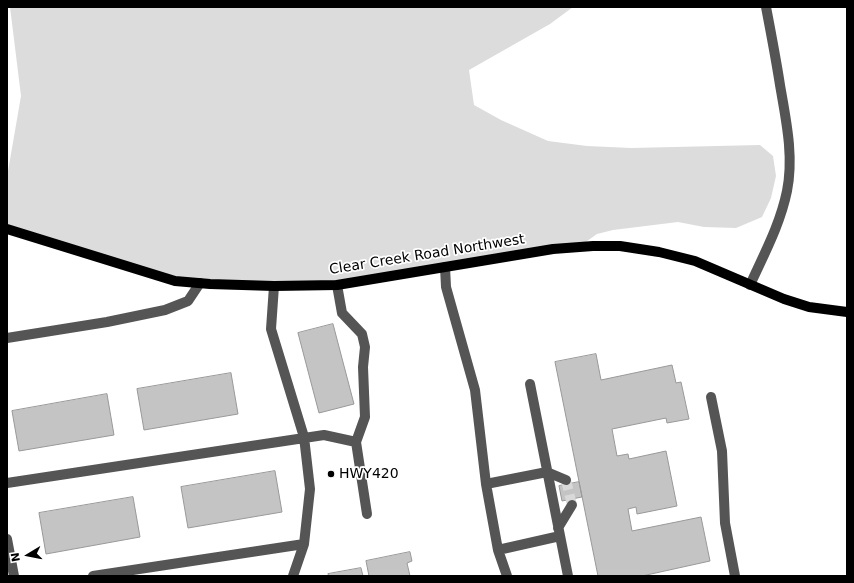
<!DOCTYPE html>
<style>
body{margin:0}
#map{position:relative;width:854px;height:583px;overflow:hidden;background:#fff;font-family:"DejaVu Sans",sans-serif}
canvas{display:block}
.frame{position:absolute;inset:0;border:8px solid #000;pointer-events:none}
.north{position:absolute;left:8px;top:535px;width:40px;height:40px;-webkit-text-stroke:3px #fff;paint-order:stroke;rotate:260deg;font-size:11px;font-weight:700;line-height:16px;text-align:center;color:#000}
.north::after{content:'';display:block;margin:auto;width:14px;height:18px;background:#000;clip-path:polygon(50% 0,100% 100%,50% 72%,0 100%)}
</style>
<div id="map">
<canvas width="854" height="583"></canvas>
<div class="frame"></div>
<div class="north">N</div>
</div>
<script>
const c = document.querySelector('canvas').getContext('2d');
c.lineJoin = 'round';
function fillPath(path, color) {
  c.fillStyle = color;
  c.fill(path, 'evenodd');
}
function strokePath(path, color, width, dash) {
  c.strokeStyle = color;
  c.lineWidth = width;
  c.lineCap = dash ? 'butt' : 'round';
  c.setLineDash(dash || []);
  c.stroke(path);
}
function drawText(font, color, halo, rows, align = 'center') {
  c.font = font + ' "DejaVu Sans",sans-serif';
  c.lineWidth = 3.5;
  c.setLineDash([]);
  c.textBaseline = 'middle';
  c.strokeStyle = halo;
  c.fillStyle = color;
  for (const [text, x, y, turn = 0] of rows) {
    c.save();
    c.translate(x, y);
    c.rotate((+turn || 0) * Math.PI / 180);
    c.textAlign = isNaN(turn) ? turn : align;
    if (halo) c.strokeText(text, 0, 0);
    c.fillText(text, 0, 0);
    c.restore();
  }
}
const green = new Path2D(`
 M10 7H573L550 24 469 70 474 105 501 120 548 141 587 146 631 148 760 145 773 156 776 176 771 198 762 217 736 228 704 227 678 222 613 230 597 234 580 246 337 285 175 281 7 229V177L21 96Z`);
const building = new Path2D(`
 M333 324 354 404 319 413 298 333Z
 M596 354 601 380 672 365 676 383 681 382 689 419 667 423 666 418 612 429 617 456 628 454 629 459 666 451 677 506 637 514 636 507 628 509 632 531 701 517 710 561 642 576H598L555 362Z
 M231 373 238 414 144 430 137 389Z
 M107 394 114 435 19 451 12 411Z
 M275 471 282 512 188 528 181 487Z
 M579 482 582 497 562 501 559 486Z
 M133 497 140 537 46 554 39 513Z
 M410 552 412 561 407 563 410 576H369L366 561Z
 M361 568 363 576H329L328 574Z`);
const minorTunnel = new Path2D(`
 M566 480 572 505`);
const minor = new Path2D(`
 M445 267 446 287 475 390 486 484 498 550 560 536
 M337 285 342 313 362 334 365 347 363 367 365 417 356 442
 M750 285C764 254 780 225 787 191 794 156 786 120 780 85 776 59 771 33 766 7
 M274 286 271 329 304 437 310 489 304 544 293 576
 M7 338 107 322 165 310 188 301 200 283
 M530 384 568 576
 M711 397 722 451 725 523 735 576
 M7 483 324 435 356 442 367 514
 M486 484 547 472 566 480
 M558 528 572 505
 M7 539 14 576
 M498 550 507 576
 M93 576 304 544`);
const major = new Path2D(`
 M7 229 175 281 210 284 274 286 337 285 553 249 593 246H620L659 252 695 261 784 299 809 307 847 312`);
const markers = [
 [331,474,4,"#000"]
];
const streetNames = [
 ["Clear Creek Road Northwest",427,255,-9]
];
const poiNames = [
 ["HWY420",339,474]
];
fillPath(green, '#dcdcdc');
fillPath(building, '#c4c4c4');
strokePath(building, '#999', 1);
strokePath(minorTunnel, '#d9d9d9', 10, [10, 5]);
strokePath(minor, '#555', 10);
strokePath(major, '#000', 10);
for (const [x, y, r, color] of markers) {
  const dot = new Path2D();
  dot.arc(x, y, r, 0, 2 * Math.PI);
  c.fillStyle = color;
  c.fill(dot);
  strokePath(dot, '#fff', 1.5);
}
drawText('14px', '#000', '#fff', streetNames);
drawText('14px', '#000', '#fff', poiNames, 'left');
</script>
